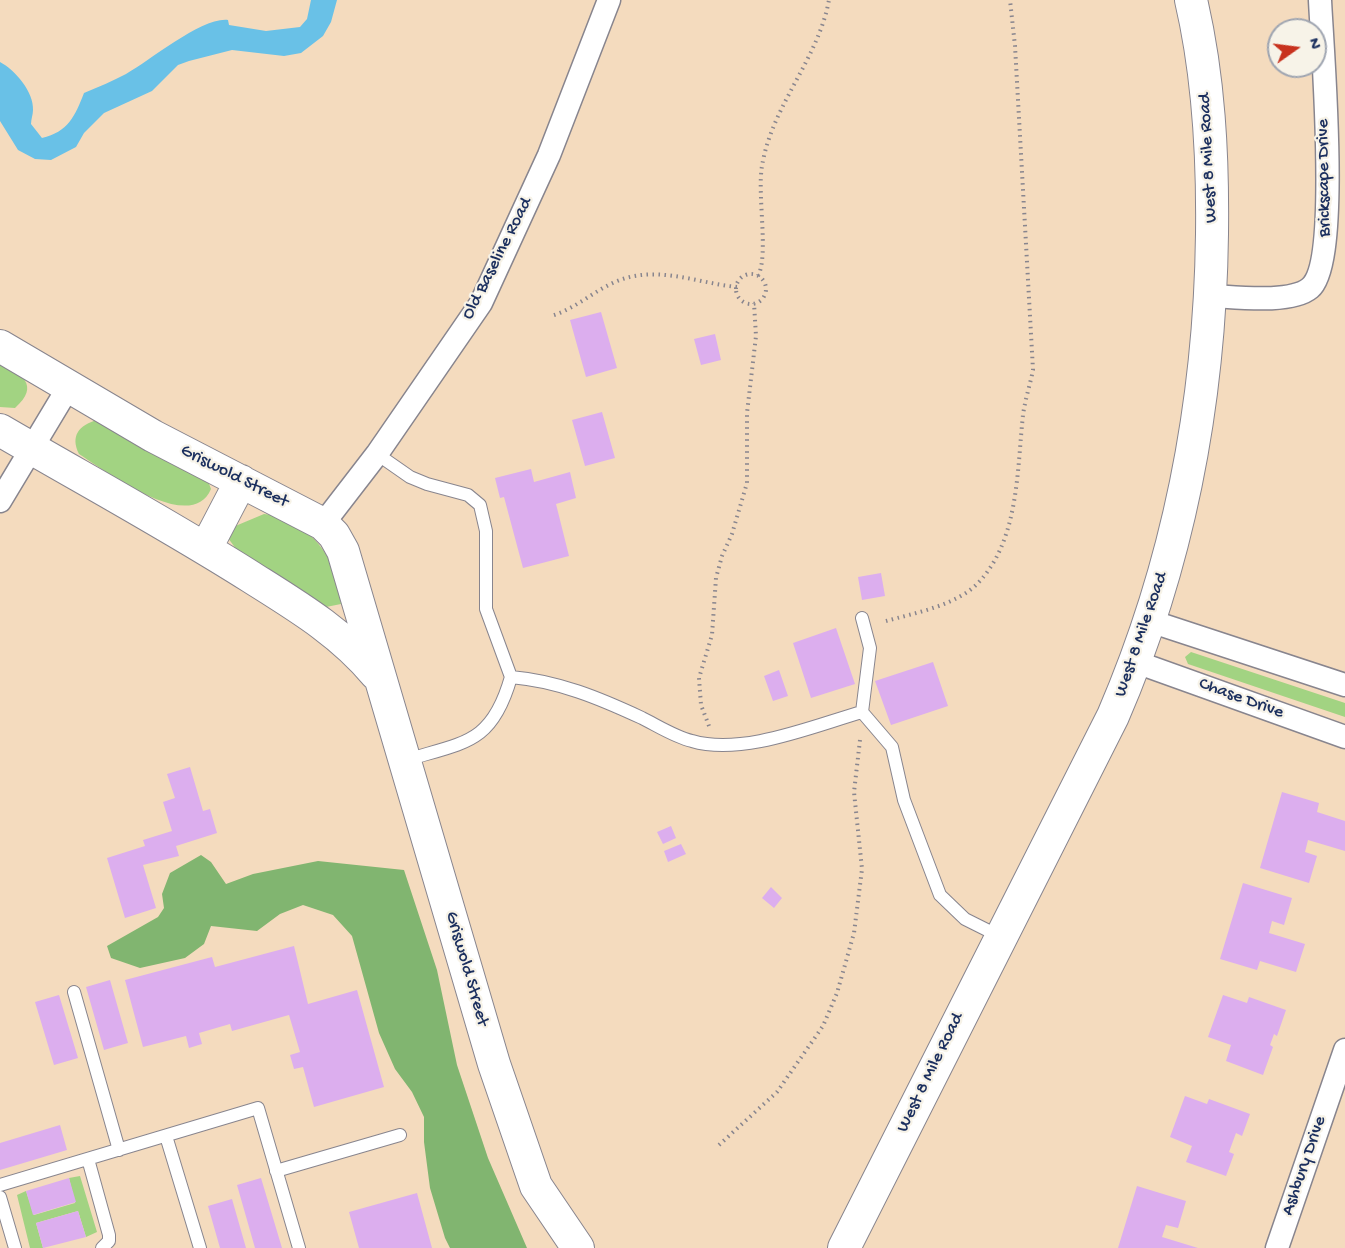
<!DOCTYPE html>
<style>
body{margin:0}
#map{position:relative;width:1345px;height:1248px;overflow:hidden;background:#f4dbbe;font-family:"Gochi Hand",sans-serif}
canvas{display:block}
.north{position:absolute;left:1267px;top:18px;width:60px;height:60px;box-sizing:border-box;background:#f7f3e8;border:2px solid #9fa5b1;border-radius:50%;rotate:76deg;font-size:16px;font-weight:700;line-height:24px;text-align:center;color:#1b2f5e}
.north::after{content:'';display:block;margin:auto;width:21px;height:27px;background:#c8321e;clip-path:polygon(50% 0,100% 100%,50% 72%,0 100%)}
</style>
<div id="map">
<canvas width="1345" height="1248"></canvas>
<div class="north">N</div>
</div>
<script>
const c = document.querySelector('canvas').getContext('2d');
c.lineJoin = 'round';
function fillPath(path, color) {
  c.fillStyle = color;
  c.fill(path, 'evenodd');
}
function strokePath(path, color, width, dash) {
  c.strokeStyle = color;
  c.lineWidth = width;
  c.lineCap = dash ? 'butt' : 'round';
  c.setLineDash(dash || []);
  c.stroke(path);
}
function drawText(font, color, halo, rows, align = 'center') {
  c.font = font + ' "Gochi Hand",sans-serif';
  c.lineWidth = 4.5;
  c.setLineDash([]);
  c.textBaseline = 'middle';
  c.strokeStyle = halo;
  c.fillStyle = color;
  for (const [text, x, y, turn = 0] of rows) {
    c.save();
    c.translate(x, y);
    c.rotate((+turn || 0) * Math.PI / 180);
    c.textAlign = isNaN(turn) ? turn : align;
    if (halo) c.strokeText(text, 0, 0);
    c.fillText(text, 0, 0);
    c.restore();
  }
}
const green = new Path2D(`
 M0 361C21 374 41 385 15 408L0 407Z
 M97 420 208 481 211 489C191 536 104 470 79 454 70 436 79 425 97 420Z
 M264 514C307 517 341 561 341 604L326 607 239 553 228 538 233 527Z
 M1191 652 1345 703V717L1188 664 1185 657Z
 M80 1176 97 1232 86 1237 78 1211 36 1223 43 1248H30L17 1195 26 1191 34 1215 75 1203 69 1178Z`);
const forest = new Path2D(`
 M201 855 211 862 226 884 253 874 318 861 404 870 437 970 457 1065 488 1158 527 1248H450L445 1238 430 1188 424 1142V1117L412 1092 395 1069 379 1033 352 936 333 915 303 905 280 914 257 931 211 926 204 944 185 958 140 968 111 958 107 946 158 917 164 908 162 894 170 873Z`);
const water = new Path2D(`
 M311 0H337L331 22 323 36 301 53 284 56 232 50 189 61 178 65 152 91 104 113 84 133 76 147 51 160 35 159 18 150 0 121V62C15 70 34 92 33 110 33 115 31 119 31 124L42 138C68 132 75 116 84 93 98 87 113 81 126 74 151 60 202 17 228 20L229 25 266 31 300 27 307 19Z`);
const building = new Path2D(`
 M601 312 617 368 586 377 570 320Z
 M715 334 721 360 701 365 694 339Z
 M602 412 615 458 585 466 572 420Z
 M531 469 534 482 570 472 576 498 556 504 569 556 523 568 504 497 500 498 495 478Z
 M881 573 885 596 862 600 858 577Z
 M836 628 855 684 811 698 793 643Z
 M933 662 948 706 891 725 875 681Z
 M779 670 788 696 773 701 764 676Z
 M190 767 203 811 210 809 217 833 176 846 179 856 143 865 156 908 125 918 107 858 145 846 143 840 172 831 163 802 175 798 167 774Z
 M1282 792 1319 803 1317 812 1345 821V851L1308 840 1305 852 1317 856 1309 883 1260 868Z
 M671 826 676 838 663 844 657 832Z
 M681 844 686 854 668 862 664 851Z
 M1243 883 1292 898 1284 925 1272 921 1269 933 1305 944 1296 972 1260 961 1257 970 1220 959Z
 M771 887 782 898 774 908 762 898Z
 M294 946 308 1004 357 990 384 1087 314 1107 303 1067 294 1069 290 1055 300 1052 289 1015 232 1031 230 1024 199 1033 202 1044 189 1048 186 1036 143 1047 125 980 212 957 215 967Z
 M110 980 128 1043 104 1050 86 987Z
 M59 995 78 1058 54 1065 35 1002Z
 M1223 995 1247 1003 1249 997 1286 1010 1277 1036 1274 1034 1270 1045 1273 1047 1263 1075 1226 1061 1231 1045 1208 1037Z
 M1185 1096 1207 1104 1209 1099 1250 1114 1242 1136 1236 1133 1229 1152 1234 1154 1226 1176 1186 1162 1192 1146 1170 1137Z
 M60 1125 67 1150 0 1170V1143Z
 M69 1178 76 1202 33 1215 26 1191Z
 M261 1178 282 1248H255L237 1185Z
 M1137 1186 1186 1201 1178 1228 1166 1225 1162 1237 1198 1248H1118Z
 M417 1193 432 1248H359L349 1212Z
 M232 1199 246 1248H220L208 1206Z
 M78 1211 86 1237 43 1248 36 1223Z`);
const path = new Path2D(`
 M736 289a15 15 0 1 1 30 0a15 15 0 1 1-30 0Z
 M758 276C769 255 757 195 762 166 772 105 818 60 829 0
 M554 315C576 308 594 291 615 282 656 264 696 283 737 287
 M886 621C915 613 958 605 979 582 1019 539 1017 470 1023 415 1025 400 1030 385 1033 370L1015 46 1010 0
 M709 726 701 705 699 678 712 635 716 578 722 556 732 534 747 483V413L756 336 754 303
 M719 1145 777 1092 823 1026 837 993 854 933 862 869 854 792 860 740`);
const lane = new Path2D(`
 M377 454 410 477 427 484 468 495 480 505 486 531V609L511 677C492 744 465 742 406 760
 M511 677C558 681 599 698 642 718 658 726 675 737 692 741 742 756 813 726 862 712L870 648 862 618
 M862 712 892 747 904 800 940 895 965 919 999 936
 M74 992 119 1150
 M166 1136 200 1248
 M88 1159 109 1235V1241L102 1248
 M276 1171 400 1135
 M0 1185 258 1108 299 1248
 M0 1197 15 1248`);
const street = new Path2D(`
 M1211 296C1235 297 1291 304 1310 288 1341 262 1322 47 1320 0
 M0 501 68 388
 M323 524 377 454 481 303 549 155 609 0
 M1150 621 1345 685
 M1136 662 1345 737
 M1277 1248 1345 1050`);
const secondary = new Path2D(`
 M0 346 153 436 323 524 334 535 343 551 494 1064 536 1186 578 1248
 M0 430C84 479 169 525 251 577 297 606 341 632 376 674
 M206 548 241 481
 M844 1248 1113 716C1179 563 1210 400 1212 234 1213 155 1209 77 1191 0`);
const streetNames = [
 ["West 8 Mile Road",1209,158,-93],
 ["Brickscape Drive",1325,178,-91],
 ["Old Baseline Road",498,259,-63],
 ["Griswold Street",234,477,27],
 ["West 8 Mile Road",1142,635,-71],
 ["Chase Drive",1241,699,20],
 ["Griswold Street",466,969,74],
 ["West 8 Mile Road",931,1073,-64],
 ["Ashbury Drive",1305,1166,-71]
];
fillPath(green, '#a2d382');
fillPath(forest, '#81b570');
fillPath(water, '#69c1e7');
fillPath(building, '#dcaeee');
strokePath(lane, '#88858e', 14);
strokePath(street, '#88858e', 25);
strokePath(secondary, '#88858e', 34);
strokePath(path, '#88858e', 4, [1.5, 4.5]);
strokePath(lane, '#fff', 12);
strokePath(street, '#fff', 22);
strokePath(secondary, '#fff', 32);
drawText('18px', '#1b2f5e', '#f7f3e8', streetNames);
</script>
